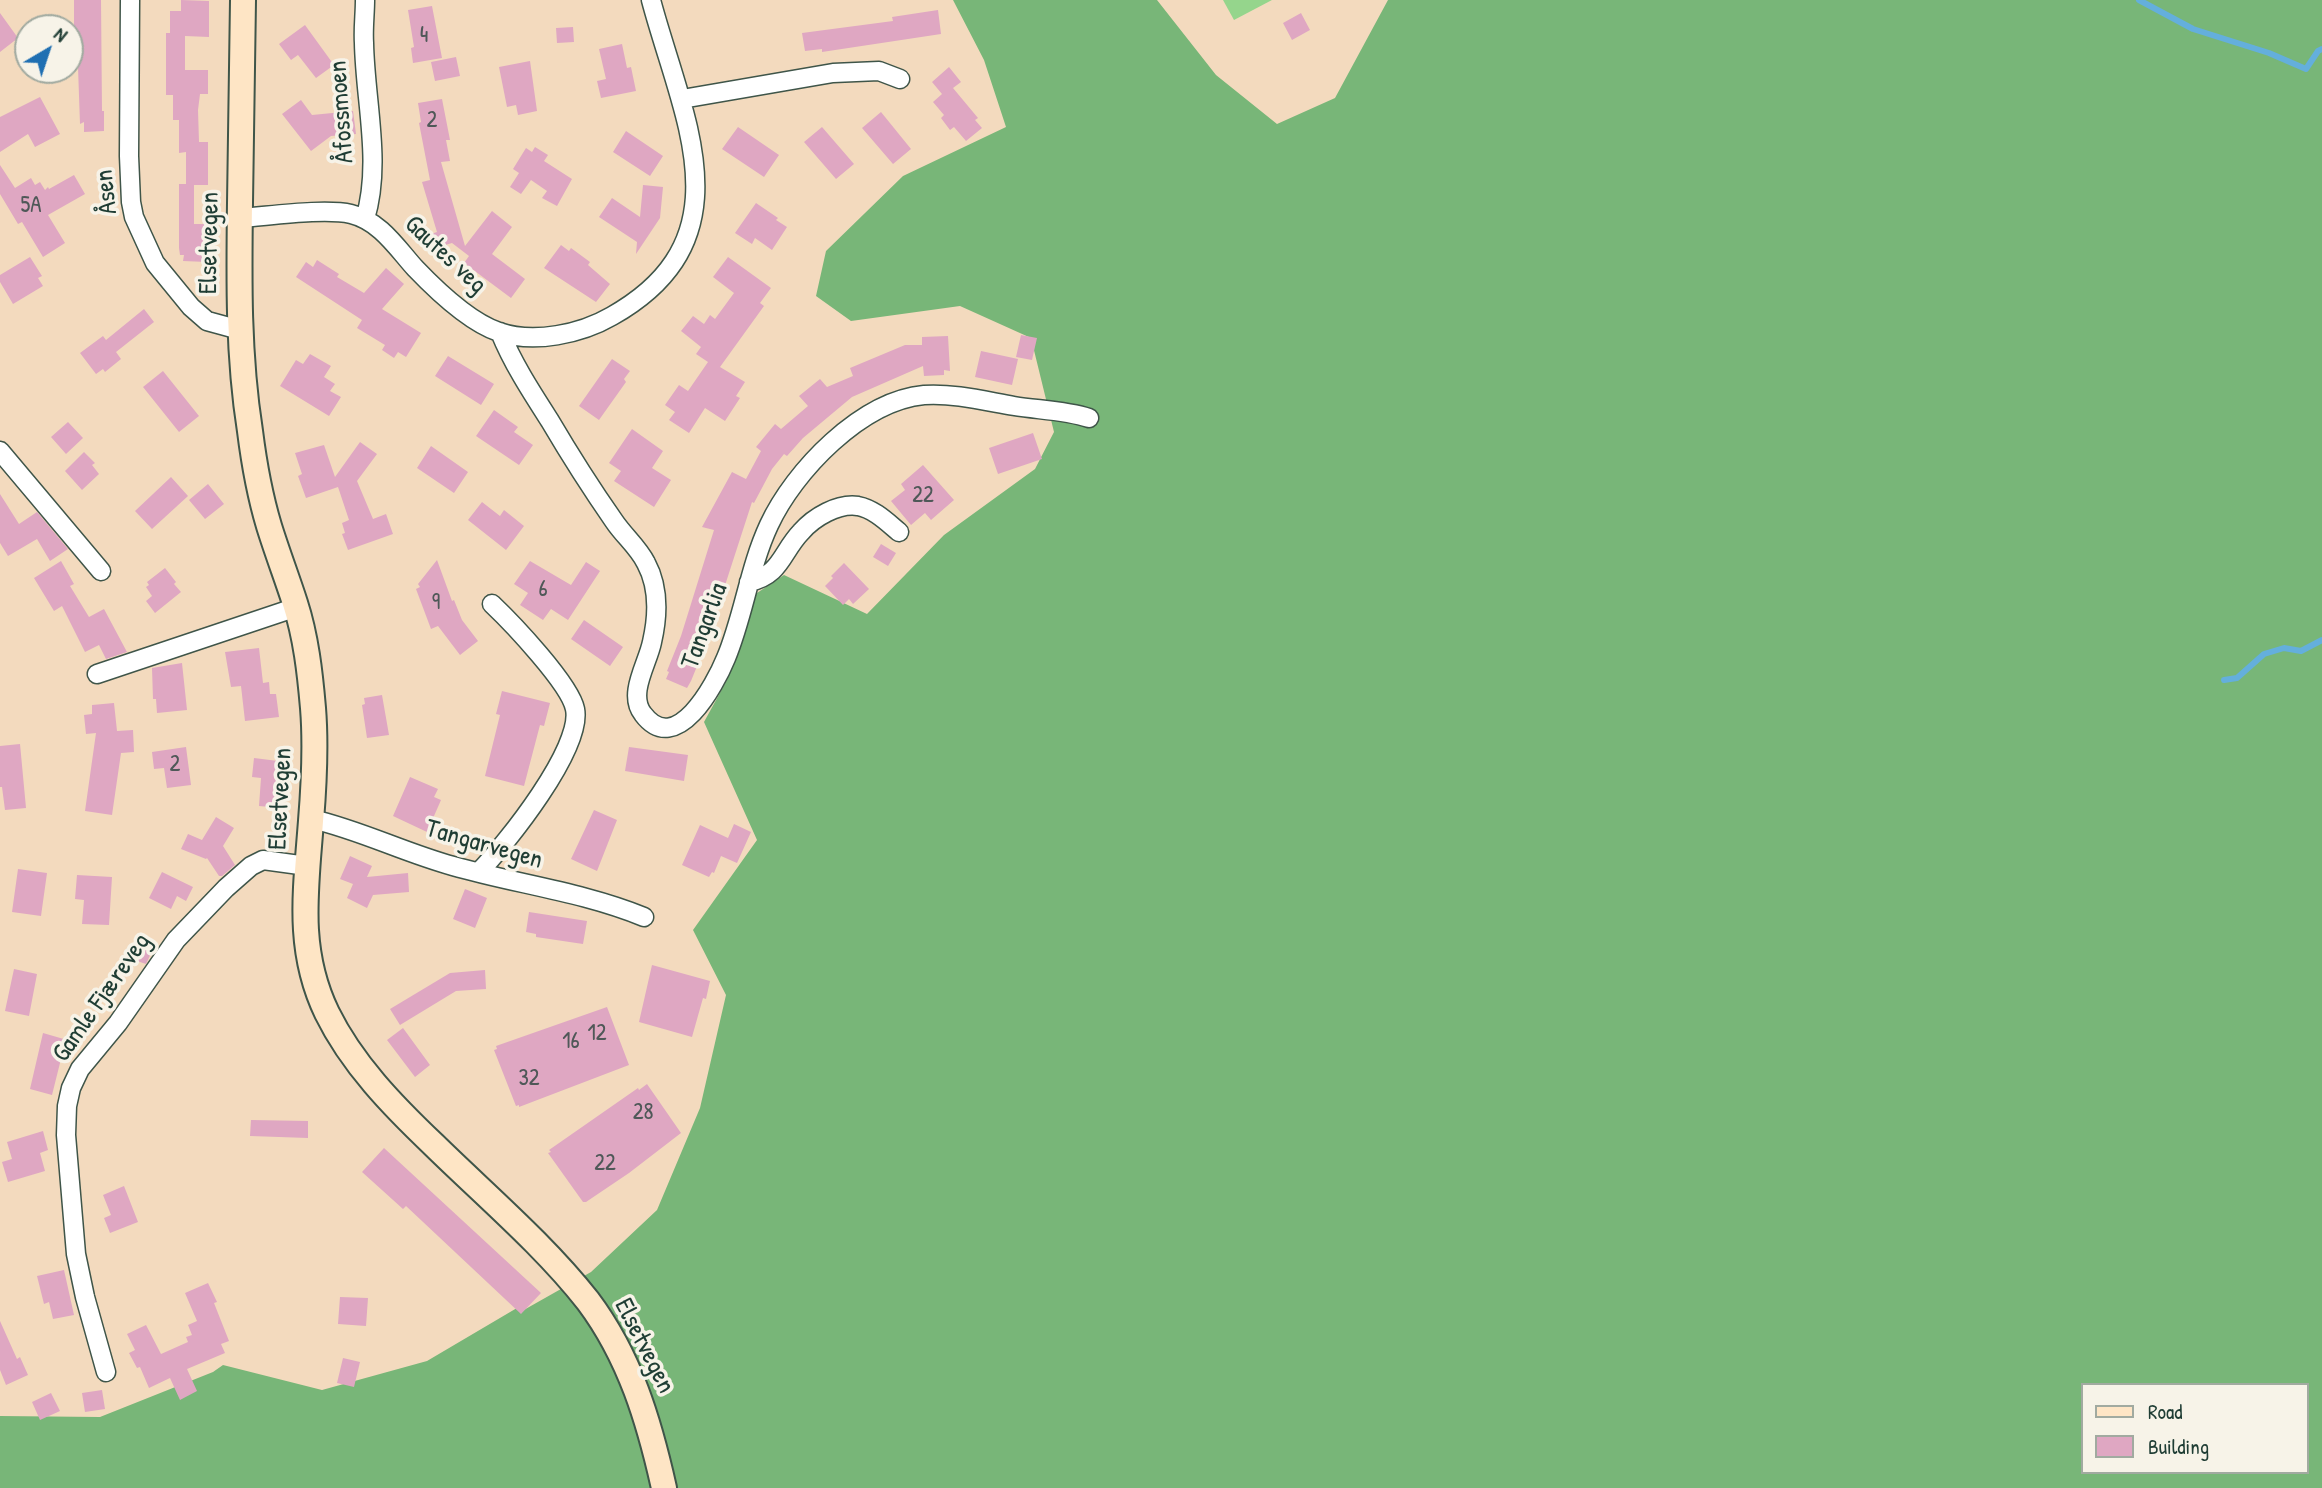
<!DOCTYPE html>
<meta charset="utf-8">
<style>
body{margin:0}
#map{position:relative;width:2322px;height:1488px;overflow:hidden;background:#f3dabe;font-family:"Patrick Hand",sans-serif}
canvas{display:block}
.legend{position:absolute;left:2081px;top:1383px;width:228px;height:91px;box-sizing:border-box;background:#f7f3e8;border:2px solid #a1aaa0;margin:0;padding:9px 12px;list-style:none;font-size:21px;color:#1f3d34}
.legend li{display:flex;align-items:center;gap:14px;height:35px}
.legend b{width:35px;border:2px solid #a1aaa0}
.north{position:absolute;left:14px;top:14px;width:70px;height:70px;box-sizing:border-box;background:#f7f3e8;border:2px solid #a1aaa0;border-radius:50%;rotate:39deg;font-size:19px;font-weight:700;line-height:28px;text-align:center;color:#1f3d34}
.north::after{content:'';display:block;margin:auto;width:24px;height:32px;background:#1f6fb2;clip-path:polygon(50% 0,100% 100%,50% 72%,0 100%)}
</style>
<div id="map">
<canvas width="2322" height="1488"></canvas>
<ul class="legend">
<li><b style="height:9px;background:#fee5c5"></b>Road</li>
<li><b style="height:19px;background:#dfa7c2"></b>Building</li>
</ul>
<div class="north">N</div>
</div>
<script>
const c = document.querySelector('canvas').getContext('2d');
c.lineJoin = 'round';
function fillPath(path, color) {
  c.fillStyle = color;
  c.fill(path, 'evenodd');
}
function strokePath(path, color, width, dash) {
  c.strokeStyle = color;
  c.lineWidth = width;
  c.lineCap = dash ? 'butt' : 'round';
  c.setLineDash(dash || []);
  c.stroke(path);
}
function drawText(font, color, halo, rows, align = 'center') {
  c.font = font + ' "Patrick Hand",sans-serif';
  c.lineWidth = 7;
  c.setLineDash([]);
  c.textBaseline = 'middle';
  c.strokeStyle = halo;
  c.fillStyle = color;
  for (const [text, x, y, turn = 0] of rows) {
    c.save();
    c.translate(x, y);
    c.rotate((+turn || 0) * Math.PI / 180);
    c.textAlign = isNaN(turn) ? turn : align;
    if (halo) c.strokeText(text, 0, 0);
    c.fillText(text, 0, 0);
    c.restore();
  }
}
const green = new Path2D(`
 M1223 0H1272L1234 20Z`);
const forest = new Path2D(`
 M953 0H1157L1216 75 1277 124 1335 98 1388 0H2322V1488H0V1416L100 1417 213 1372 223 1365 322 1390 427 1361 522 1305V1311L591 1272 657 1210 700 1108 726 995 693 930 757 840 704 722 727 680 754 595 784 575 867 614 944 535 1035 469 1054 432 1031 338 960 306 851 321 816 296 826 251 903 176 1006 127 984 60ZM2082 1385H2306V1472H2082Z`);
const stream = new Path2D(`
 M2139 0 2193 29 2269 53 2306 69 2318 51 2322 49
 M2224 680 2237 678 2264 654 2284 648 2301 651 2322 640`);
const building = new Path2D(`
 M74 0H101L102 111H104V131L84 132V122L80 124 78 67H74Z
 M181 0 209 1V37L185 36V70H208V94H200L198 110 199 142H208V185H194V224H208L207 262 183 261 184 255H180L179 248V184H186V152L179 153V120H173V95H166V33H170V11H181Z
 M432 6 442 58 413 63 411 48 414 47 408 10Z
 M938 10 941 34 822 52V49L805 51 802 33 893 21 892 17Z
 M0 13 18 38 0 52Z
 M1301 13 1310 30 1292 40 1283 23Z
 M305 25 334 65 316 78 298 55 291 60 279 44Z
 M573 27 574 42 557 43 556 28Z
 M622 44 627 68 631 67 636 91 601 98 597 81 606 79 599 49Z
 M456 57 460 76 435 81 431 62Z
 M530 61 537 111 518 115 516 105 507 107 499 67Z
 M949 67 961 82 953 88 978 118 975 120 982 128 966 141 954 127 950 130 941 118 944 115 933 102 942 94 932 82Z
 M40 97 60 134 35 147 28 134 0 152V117Z
 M442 99 450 140H446L450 161 441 162 465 246 492 211 512 227 492 254 525 279 511 298 464 263 469 256 452 243 435 248 431 234 437 232 422 182 430 180 419 123 421 122 418 103Z
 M301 100 312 115 353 111 356 134 331 136 311 151 282 114Z
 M881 112 911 149 893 164 862 128Z
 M738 127 779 155 764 177 722 149Z
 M822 127 854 164 836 179 804 142Z
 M626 131 663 156 650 176 613 152Z
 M535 147 548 155 544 161 572 179 557 206 542 198 547 191 531 180 521 194 510 187 519 173 513 169 526 148 532 152Z
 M0 165 15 188 31 178 35 185 40 182 45 190 48 187 49 189 74 175 85 194 48 215 65 243 43 257 22 222 18 224 0 194Z
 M643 185 663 187 660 218 636 254 637 242 599 217 612 198 640 217Z
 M756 203 778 218 776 220 787 227 772 250 755 238 752 244 735 233Z
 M561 245 569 251 571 248 590 262 588 265 610 284 596 302 544 268Z
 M30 257 42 276 38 278 43 286 13 304 0 282V275Z
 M728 257 771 288 760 303 764 306 720 367 745 382 736 396 740 398 725 421 705 408 689 433 669 420 675 412 665 405 679 385 688 391 708 362 696 354 701 347 681 331 693 316 704 324 710 315 715 319 734 293 713 277Z
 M317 260 339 274 337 277 364 293 386 268 404 284 382 309 421 333 406 357 398 352 394 358 382 350 385 345 357 328 362 320 296 277 306 262 313 267Z
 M144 309 154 322 116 352 121 359 105 372 103 369 96 374 80 353 103 336 106 340Z
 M1021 335 1037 338 1032 360 1016 357Z
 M948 336 950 371 944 370V375L924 376 923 366 852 397 803 438 787 456 784 454 772 469 754 503 752 502 706 644 691 681 687 688 666 679 669 672 667 671 681 636 714 530 702 527 732 472 746 479 761 451 756 447 775 424 781 429 808 406 799 396 820 379 827 387 853 376 850 368 905 345H922V337Z
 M981 351 1018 359 1012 385 975 377Z
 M310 354 331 366 324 377 335 384 330 391 341 397 329 416 280 386 296 360 303 364Z
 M448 356 494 384 481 405 435 376Z
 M612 359 630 371 624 379 626 382 599 420 579 406Z
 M163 371 199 416 179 432 143 387Z
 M494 410 518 427 514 432 533 445 519 465 476 436Z
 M68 422 83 438 66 454 51 437Z
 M632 429 663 451 652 468 671 480 654 507 614 481 621 471 609 463Z
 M1033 433 1042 459 998 474 989 448Z
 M360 442 377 454 357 481 373 519 386 514 393 534 348 550 342 534 345 533 342 523 349 520 338 487 306 498 298 476 302 474 295 453 324 445 335 477Z
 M431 446 468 472 454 493 417 468Z
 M84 452 95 463 92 465 99 474 82 490 65 471Z
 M923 465 954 500 931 520 925 513 911 525 891 501 905 490 901 484Z
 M171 477 188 496 152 529 135 511Z
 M208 484 224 504 205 519 189 500Z
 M0 494 19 524 37 512 68 549 50 561 37 539 8 556 0 543Z
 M482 502 500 516 504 510 524 526 506 550 468 520Z
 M881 544 896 553 888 566 873 557Z
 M437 560 452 601 454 600 462 620 478 641 460 655 438 626 431 629 416 589 420 587 418 584Z
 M61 561 74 584 70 586 89 617 104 609 127 652 106 659 99 645 85 652 62 606 54 611 34 578Z
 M530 561 571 585 586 562 600 571 568 620 551 609 543 620 520 605 528 593 514 584Z
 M844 563 869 589 853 604 849 599 843 605 825 586 833 578 831 576Z
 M165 568 176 582 174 584 181 592 155 613 146 601 152 596 146 587 149 585 147 582Z
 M584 620 623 647 610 666 571 639Z
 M259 648 263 683 269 682 270 694H276L279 717 245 721 241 686 231 687 225 652Z
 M182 663 187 710 157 713 156 699H153L152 668Z
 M502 691 550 703 544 726 540 725 524 786 485 776 500 715 496 714Z
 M382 695 389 735 367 738 362 705 365 704 364 698Z
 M114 703 117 731 133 730 134 752 121 753 112 815 85 811 96 733 86 734 84 715 92 714V705Z
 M20 744 26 808 5 810 2 787H0V746Z
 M186 747 191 785 167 788 164 768 154 769 152 752Z
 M629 747 688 755 684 781 625 771Z
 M254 758 286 762 282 808 259 806 261 778 252 777Z
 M410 777 438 789 434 797 441 800 427 832 393 816Z
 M594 810 617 820 597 871 571 859Z
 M216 817 234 828 223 846 235 865 222 876H219L207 858 206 859 181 849 188 834 202 840Z
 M734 824 751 832 737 863 721 856 714 873 712 872 709 877 682 865 700 825 728 838Z
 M350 856 372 866 367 877 408 873 409 892 373 895 367 908 347 898 353 884 340 879Z
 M18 869 47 873 41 916 12 912Z
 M162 872 193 887 186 901 177 896 171 909 149 898Z
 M77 875 112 877 109 925 82 924 84 900 75 899Z
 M465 889 487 898 475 928 453 919Z
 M529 912 587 921 583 944 536 937V934L526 932Z
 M136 943 153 949 146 964 131 959Z
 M652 965 710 981 706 999 703 998 692 1037 639 1022Z
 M14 969 37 974 29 1016 5 1011Z
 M485 970 486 989 456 991 400 1025 390 1009 450 973Z
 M607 1007 629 1065 519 1107V1105L516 1106 494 1050 497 1049 496 1046Z
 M403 1028 430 1065 415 1077 387 1040Z
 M43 1033 74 1042 71 1057 62 1055 52 1095 30 1089Z
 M647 1084 681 1133 629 1173 586 1202H583L548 1153 551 1152 549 1150 638 1088 639 1090Z
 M251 1120 308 1121V1138L250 1136Z
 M43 1131 48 1150 40 1153 45 1171 8 1182 2 1162 12 1159 7 1142Z
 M384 1148 541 1293 521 1314 406 1206 403 1209 362 1172Z
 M124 1186 138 1222 110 1233 104 1218 111 1215 103 1195Z
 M64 1270 74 1315 53 1319 49 1302 44 1304 37 1276Z
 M208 1283 217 1302 214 1303 229 1341 221 1344 225 1353 187 1369 197 1391 180 1400 170 1378 149 1388 140 1367 137 1368 129 1353 135 1350 127 1334 146 1325 161 1354 188 1342 186 1337 192 1335 188 1325 197 1321 185 1293Z
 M340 1297 368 1298 366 1326 338 1324Z
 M0 1321 17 1359 20 1357 28 1375 6 1385 0 1370Z
 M343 1358 360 1362 354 1387 337 1383Z
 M102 1390 105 1409 85 1412 82 1393Z
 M51 1393 60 1411 40 1420 32 1402Z`);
const street = new Path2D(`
 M130 0 129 156 131 202 134 217 155 263 191 307 207 321 240 330
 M365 0C365 14 363 29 364 43 365 101 382 163 365 219
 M682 99 833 73 879 71 900 79
 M240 218C270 216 324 208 351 214 380 221 397 248 415 268 437 291 469 322 499 332 534 344 581 334 612 316 750 238 682 117 651 0
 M500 332C513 364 532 393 550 421 570 455 591 488 614 521 624 536 638 547 646 563 659 587 658 616 652 642 648 663 627 694 643 714 676 758 715 685 726 658 744 615 749 568 769 525 794 471 861 401 924 395 954 393 985 401 1014 406 1038 410 1065 410 1089 418
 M0 451 101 571
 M749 582C781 575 781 553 801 532 814 517 838 503 858 506 874 509 887 522 899 532
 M97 674 297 607
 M312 819C360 830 405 853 453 866 516 884 583 892 644 917
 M479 872C506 844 583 748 575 709 570 684 512 623 492 604
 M106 1372 85 1297 76 1254 66 1135 67 1106 71 1088 80 1069 118 1023 176 940 226 888 251 866 263 860 307 866`);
const secondary = new Path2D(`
 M243 0C242 68 241 136 240 203 239 280 238 355 250 431 254 463 260 496 269 526 277 552 287 578 295 603 306 637 310 673 313 708 316 745 314 784 311 821 306 889 296 949 327 1013 352 1064 393 1106 434 1145 485 1195 544 1245 588 1301 630 1357 649 1421 664 1488`);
const numberNames = [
 ["4",424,36],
 ["2",432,121],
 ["5A",31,206],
 ["22",923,496],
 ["6",543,590],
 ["9",436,603],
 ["2",175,765],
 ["12",597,1034],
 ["16",571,1042],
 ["32",529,1079],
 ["28",643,1113],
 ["22",605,1164]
];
const streetNames = [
 ["Åfossmoen",342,112,-94],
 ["Åsen",107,192,-96],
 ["Elsetvegen",210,243,-89],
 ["Gautes veg",445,255,43],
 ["Tangarlia",705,626,-70],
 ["Elsetvegen",281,799,-87],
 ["Tangarvegen",484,845,16],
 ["Gamle Fjæreveg",102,998,-55],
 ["Elsetvegen",644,1346,63]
];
fillPath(green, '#95d58c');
fillPath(forest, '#78b678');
strokePath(stream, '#64afdc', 6);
fillPath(building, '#dfa7c2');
strokePath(street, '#3f5549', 21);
strokePath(secondary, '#3f5549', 28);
strokePath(street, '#fff', 18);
strokePath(secondary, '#fee5c5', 24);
drawText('23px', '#4f5858', null, numberNames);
drawText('26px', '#1f3d34', '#f7f3e8', streetNames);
</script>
